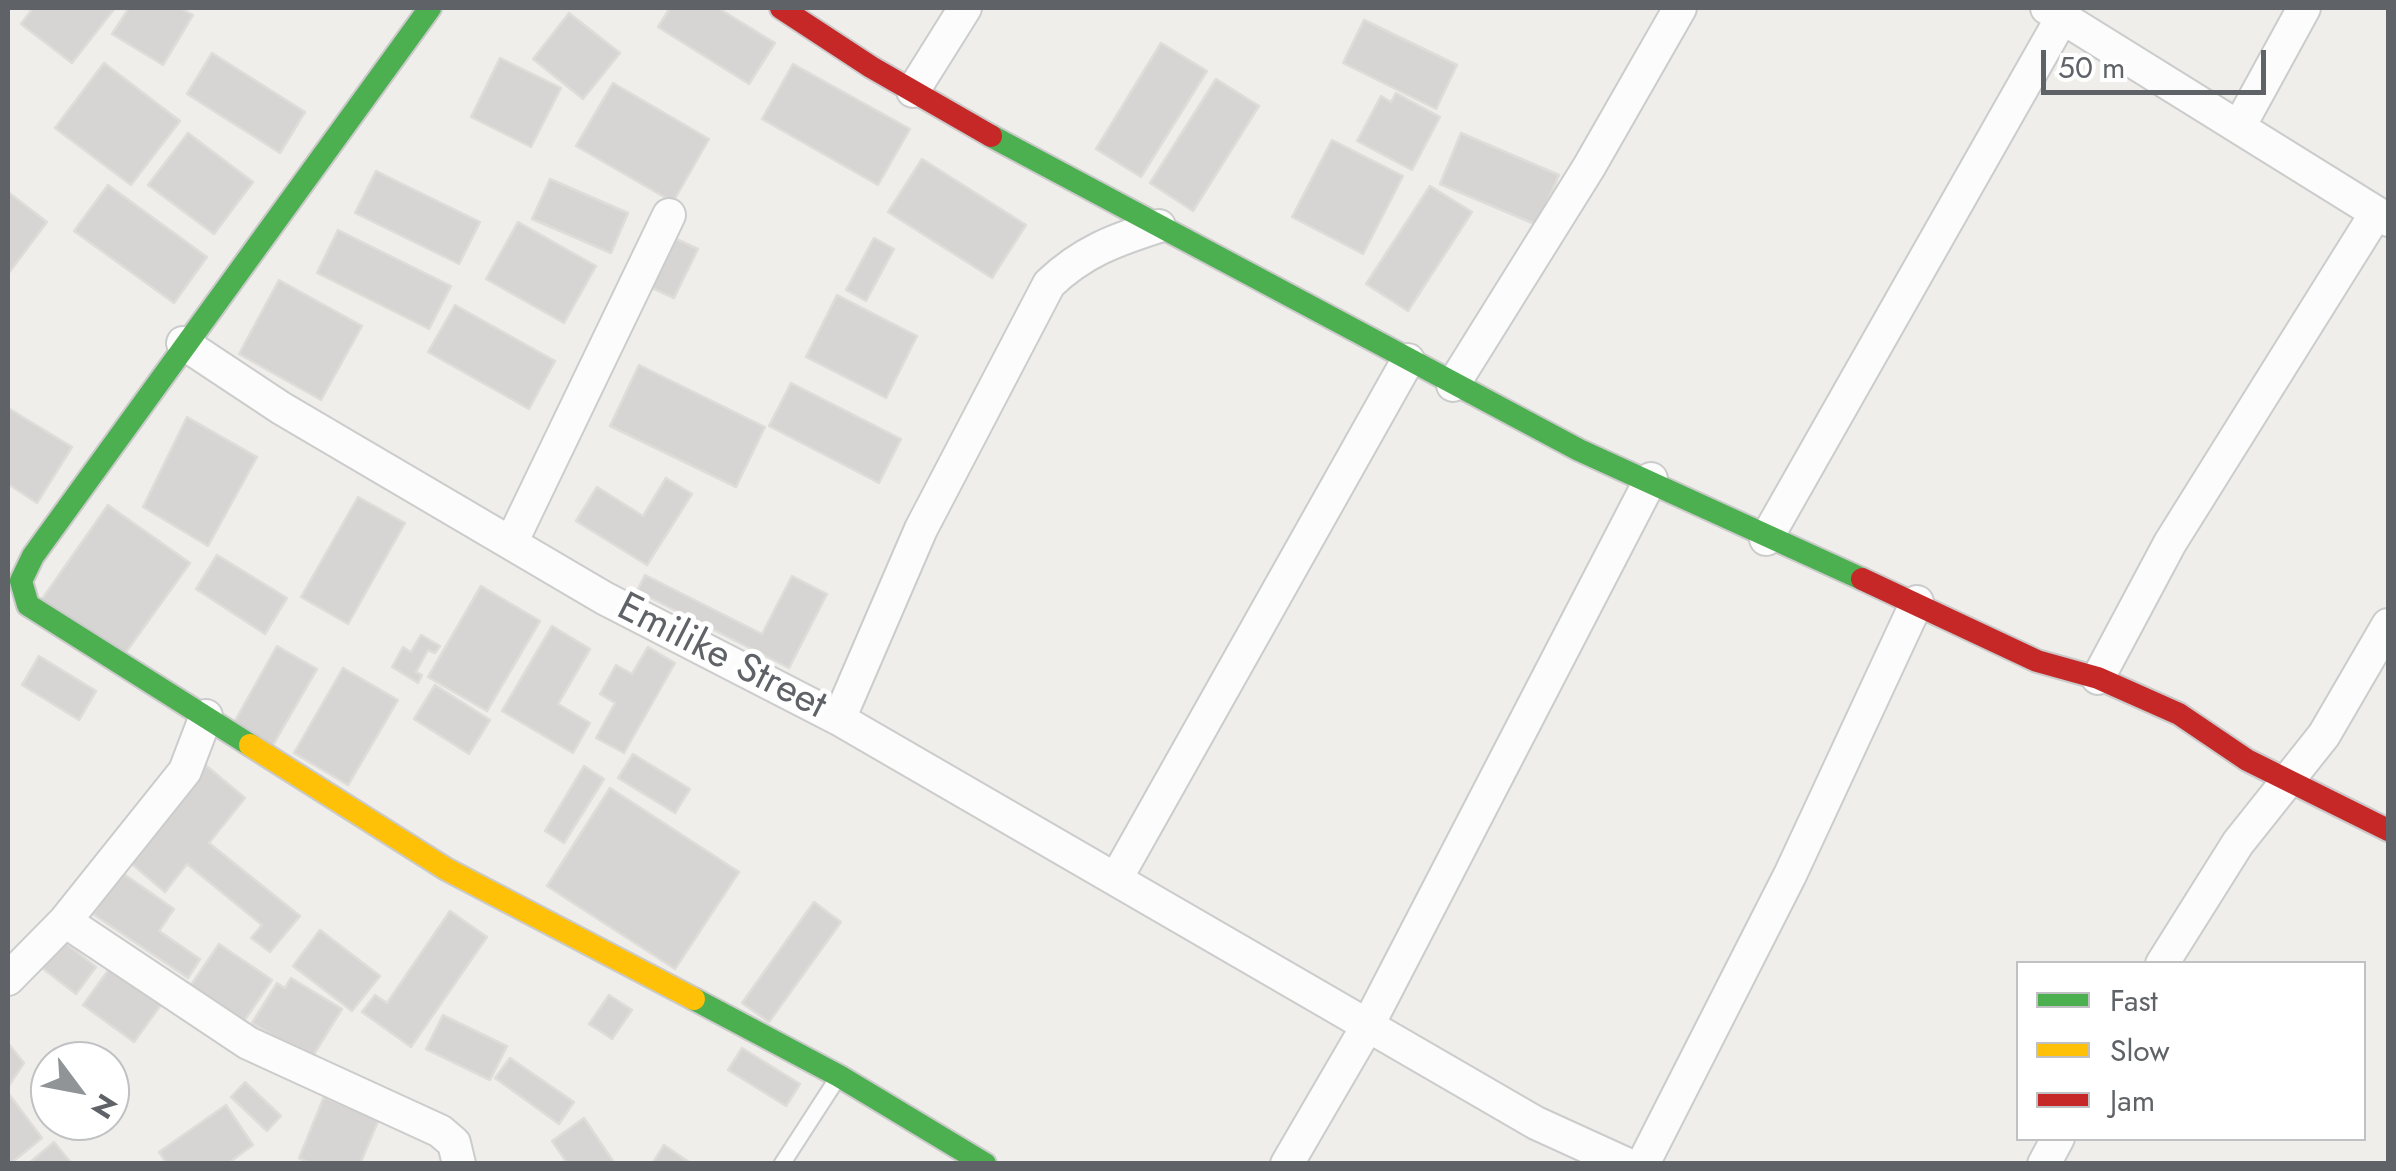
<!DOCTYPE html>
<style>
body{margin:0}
#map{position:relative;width:2396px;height:1171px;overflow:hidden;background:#efeeea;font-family:Jost,sans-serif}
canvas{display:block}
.frame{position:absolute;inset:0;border:10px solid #5f6368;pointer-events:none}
.legend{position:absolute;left:2016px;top:961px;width:350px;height:180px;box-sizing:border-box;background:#fff;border:2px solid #bfc1c3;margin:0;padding:12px 18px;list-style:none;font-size:30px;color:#5f6368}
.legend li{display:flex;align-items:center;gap:20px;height:50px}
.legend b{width:50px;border:2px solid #bfc1c3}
.north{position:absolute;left:30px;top:1041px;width:100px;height:100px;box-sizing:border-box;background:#fff;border:2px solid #bfc1c3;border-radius:50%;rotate:122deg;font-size:28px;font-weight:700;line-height:40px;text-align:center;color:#5f6368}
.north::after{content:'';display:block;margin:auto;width:35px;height:45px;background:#919496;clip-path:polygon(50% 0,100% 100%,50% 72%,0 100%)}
.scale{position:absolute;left:2041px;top:50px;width:225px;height:45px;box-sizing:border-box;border:5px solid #5f6368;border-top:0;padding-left:12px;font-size:30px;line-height:35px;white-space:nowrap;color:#5f6368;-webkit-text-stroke:8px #fff;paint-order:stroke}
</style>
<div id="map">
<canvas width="2396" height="1171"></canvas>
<div class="frame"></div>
<ul class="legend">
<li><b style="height:12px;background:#4caf50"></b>Fast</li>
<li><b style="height:12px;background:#ffc107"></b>Slow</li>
<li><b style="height:12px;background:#c62828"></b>Jam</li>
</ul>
<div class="north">N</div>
<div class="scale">50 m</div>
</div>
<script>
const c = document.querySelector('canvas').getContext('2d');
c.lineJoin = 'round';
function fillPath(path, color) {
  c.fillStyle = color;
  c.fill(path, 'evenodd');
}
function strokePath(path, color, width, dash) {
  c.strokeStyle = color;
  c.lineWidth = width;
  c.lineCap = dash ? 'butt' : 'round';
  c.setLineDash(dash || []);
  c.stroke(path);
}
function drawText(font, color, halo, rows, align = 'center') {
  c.font = font + ' Jost,sans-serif';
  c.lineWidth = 10;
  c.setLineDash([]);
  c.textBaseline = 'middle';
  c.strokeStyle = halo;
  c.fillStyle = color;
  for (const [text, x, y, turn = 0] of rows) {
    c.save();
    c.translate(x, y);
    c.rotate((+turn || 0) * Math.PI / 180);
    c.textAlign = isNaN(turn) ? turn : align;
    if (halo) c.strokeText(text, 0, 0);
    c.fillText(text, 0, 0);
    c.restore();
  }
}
const building = new Path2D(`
 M33 8H115L72 63 21 24Z
 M129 8H180L193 15 163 65 112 34Z
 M670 8H718L775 43 749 84 658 27Z
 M569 13 620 53 583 99 533 59Z
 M1364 20 1457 65 1436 109 1343 63Z
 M1161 43 1207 71 1141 177 1096 149Z
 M212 53 305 112 280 153 187 94Z
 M500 58 561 88 531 147 471 117Z
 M104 63 180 121 131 185 55 128Z
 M793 64 910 129 878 185 762 119Z
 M1216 79 1259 106 1193 211 1150 183Z
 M613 83 709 139 673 202 576 146Z
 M1396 93 1440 117 1412 170 1357 141 1381 96 1391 102Z
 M188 133 253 182 214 234 148 185Z
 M1461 133 1559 175 1537 225 1440 184Z
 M1332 140 1403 176 1363 254 1292 217Z
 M922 159 1026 225 992 278 888 212Z
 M376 171 480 222 459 264 355 213Z
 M550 179 628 213 611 253 532 219Z
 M108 185 207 257 174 303 74 231Z
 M1430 186 1472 212 1408 311 1366 284Z
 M8 192 47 222 8 274Z
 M518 222 596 266 564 323 486 279Z
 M338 230 451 286 429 329 317 273Z
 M674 238 698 249 674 298 650 287Z
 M874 238 894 249 866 301 846 290Z
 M279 280 362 326 321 400 239 354Z
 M837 295 917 336 886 398 806 357Z
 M455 305 555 361 529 409 428 352Z
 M639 365 765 427 736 487 610 426Z
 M791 383 901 439 879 483 769 426Z
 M8 408 72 447 37 503 8 484Z
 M187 417 257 457 208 546 143 507Z
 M666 478 692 494 647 565 576 521 597 487 643 516Z
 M358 497 405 523 348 624 301 597Z
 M108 505 190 563 121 659 40 602Z
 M217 555 287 598 265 634 196 589Z
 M645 575 762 634 792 576 827 594 789 668 637 591Z
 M481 586 540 621 487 711 428 677Z
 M552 626 590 649 558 704 590 723 573 753 502 711Z
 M421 635 440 646 435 653 428 650 416 672 422 675 418 683 392 667 403 647 411 652Z
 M277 646 317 669 270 750 231 728Z
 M648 647 675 663 624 753 596 738 615 703 600 694 616 665 632 674Z
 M39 656 96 691 79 720 22 685Z
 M343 668 398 700 348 785 294 753Z
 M435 685 490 720 469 754 414 719Z
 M633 754 690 789 675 813 618 778Z
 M203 763 245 798 209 843 300 916 270 952 251 938 262 925 187 864 165 892 126 859Z
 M584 766 604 779 564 843 545 831Z
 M610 788 739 872 675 969 547 886Z
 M121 872 174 909 159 931 200 959 188 978 93 914Z
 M814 902 841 922 769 1022 742 1003Z
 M450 911 487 937 411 1047 362 1012 375 995 387 1003Z
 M320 930 380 976 352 1011 293 966Z
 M58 937 96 967 76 994 37 964Z
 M219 944 272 980 244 1021 191 985Z
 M112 965 163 1002 134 1042 83 1005Z
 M291 978 342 1009 311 1059 252 1023 277 983 285 988Z
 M609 995 632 1010 612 1039 589 1024Z
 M443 1015 507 1046 490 1080 426 1049Z
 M8 1043 24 1063 8 1087Z
 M742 1048 800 1084 786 1106 728 1070Z
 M510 1058 574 1102 559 1124 495 1078Z
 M245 1082 281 1116 267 1131 231 1097Z
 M8 1093 42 1138 10 1164H8Z
 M324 1097 379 1119 360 1164H312L299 1158Z
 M226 1105 253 1145 227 1164H167L159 1152Z
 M584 1118 615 1164H568L552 1141Z
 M54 1142 72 1164H28Z
 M664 1145 692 1164H652Z`);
const lane = new Path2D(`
 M782 1164 837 1079`);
const street = new Path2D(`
 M2047 8 2388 220
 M913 91 965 8
 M2240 125 2304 8
 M183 343 281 408 604 598 839 719 1536 1123 1626 1164
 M1453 385 1589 167 1680 8
 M1766 539 2063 16
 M512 541 669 215
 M2098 678 2170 543 2375 215
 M839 719 921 529 1049 284C1082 252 1115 240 1159 226
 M1117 877 1408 360
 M65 921 248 1043 440 1131 454 1143 459 1164
 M2162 964 2238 843 2324 735 2388 625
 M8 979 65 921 185 771 206 716
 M1287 1164 1368 1025 1651 479
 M1643 1164 1790 875 1917 602
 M2044 1164 2058 1138`);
const fast = new Path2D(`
 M991 136 1579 450 1862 579
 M250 745 28 605 21 581 33 556 430 8
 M694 999 839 1076 985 1164`);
const slow = new Path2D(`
 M250 745 446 869 694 999`);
const jam = new Path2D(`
 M781 8 871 67 991 136
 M1862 579 2037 661 2098 678 2179 714 2247 760 2388 830`);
const streetNames = [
 ["Emilike Street",721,658,27]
];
fillPath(building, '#d6d5d3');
strokePath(building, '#deddd9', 2.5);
strokePath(lane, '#cbcccc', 19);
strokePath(street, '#cbcccc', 36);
strokePath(fast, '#cacacb', 26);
strokePath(slow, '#cacacb', 26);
strokePath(jam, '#cacacb', 26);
strokePath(lane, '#fdfcfc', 15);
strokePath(street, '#fdfcfc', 32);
strokePath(fast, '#4caf50', 22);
strokePath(slow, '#ffc107', 22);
strokePath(jam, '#c62828', 22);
drawText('40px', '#5f6368', '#fff', streetNames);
</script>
